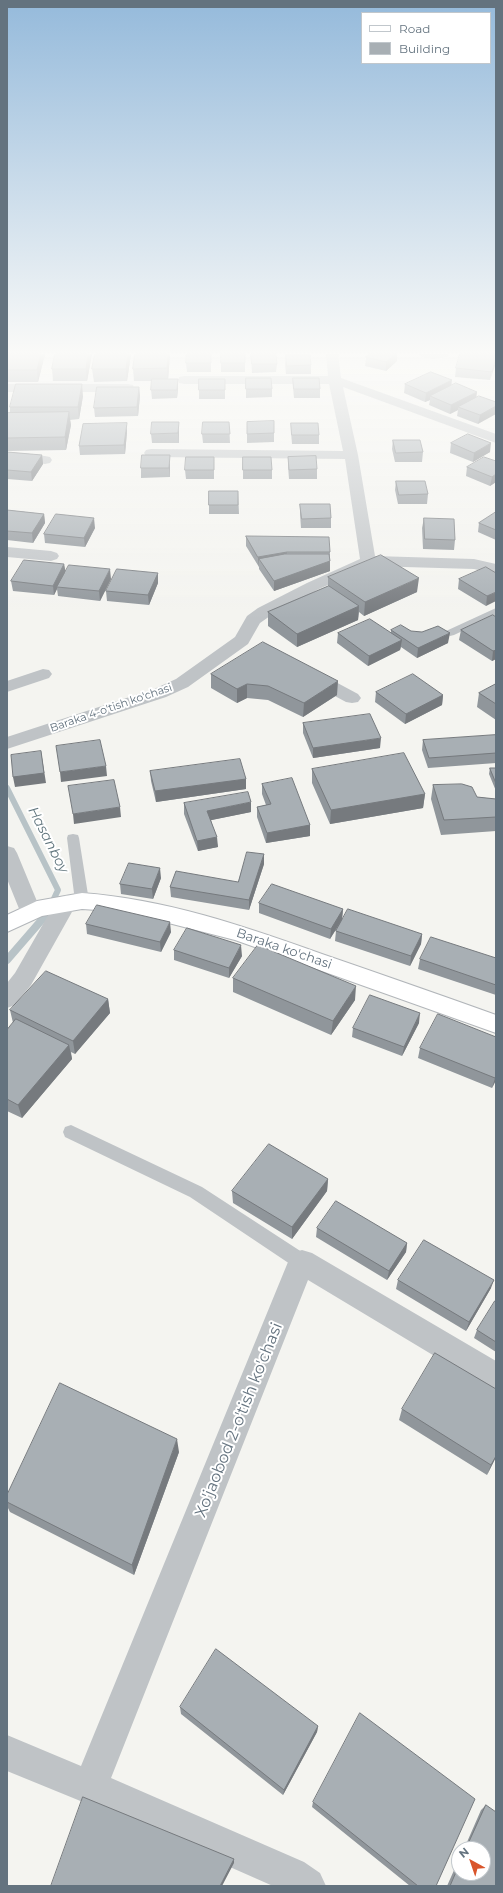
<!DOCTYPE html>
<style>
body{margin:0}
#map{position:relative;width:503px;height:1893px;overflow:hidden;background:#f4f4f0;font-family:Montserrat,sans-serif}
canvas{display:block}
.frame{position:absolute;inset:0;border:8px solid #64737f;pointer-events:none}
.legend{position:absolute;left:361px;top:12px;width:130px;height:52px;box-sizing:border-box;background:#fff;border:1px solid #c1c7cc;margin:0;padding:5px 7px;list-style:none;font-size:12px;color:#64737f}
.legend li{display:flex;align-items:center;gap:8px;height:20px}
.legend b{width:20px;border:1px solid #c1c7cc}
.north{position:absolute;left:451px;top:1841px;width:40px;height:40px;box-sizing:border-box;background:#fff;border:1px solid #c1c7cc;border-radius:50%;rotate:320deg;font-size:11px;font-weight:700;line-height:16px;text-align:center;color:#64737f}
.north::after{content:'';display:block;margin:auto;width:14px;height:18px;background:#d9552b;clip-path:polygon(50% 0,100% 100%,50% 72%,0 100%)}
</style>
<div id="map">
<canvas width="503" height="1893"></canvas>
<div class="frame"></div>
<ul class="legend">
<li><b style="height:5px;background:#fff"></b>Road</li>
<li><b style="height:11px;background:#a8afb4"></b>Building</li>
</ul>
<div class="north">N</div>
</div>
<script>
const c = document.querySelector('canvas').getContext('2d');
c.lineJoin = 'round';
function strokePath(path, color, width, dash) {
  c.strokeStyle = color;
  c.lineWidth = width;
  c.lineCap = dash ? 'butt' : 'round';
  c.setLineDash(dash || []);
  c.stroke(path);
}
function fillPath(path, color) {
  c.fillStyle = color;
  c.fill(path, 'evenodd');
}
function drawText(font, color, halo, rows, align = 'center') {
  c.font = font + ' Montserrat,sans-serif';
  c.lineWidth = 4;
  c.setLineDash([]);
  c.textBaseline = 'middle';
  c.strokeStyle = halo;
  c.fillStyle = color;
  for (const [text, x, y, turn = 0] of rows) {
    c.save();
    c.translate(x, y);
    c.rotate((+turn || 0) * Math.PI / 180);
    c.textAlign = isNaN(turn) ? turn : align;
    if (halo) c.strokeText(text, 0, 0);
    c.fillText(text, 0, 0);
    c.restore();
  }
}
const streamFar1 = new Path2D(`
 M7 788 58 890 46 916`);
const stream = new Path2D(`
 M7 960 46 915`);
const service = new Path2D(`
 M496 608V615L454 635 450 636 445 633 446 631Z
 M73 834 78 835 79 838 89 901 87 904 82 906 77 904 75 901 67 838 68 835Z
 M71 1125 202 1187 308 1256 311 1262 308 1268 302 1270 296 1268 190 1197 65 1137 63 1132 65 1127Z`);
const minor = new Path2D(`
 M326 354H338L341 378 496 434V443L343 387 358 455 375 556 474 559 496 564V574L474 569 370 566 319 589 270 616 260 623 248 644 188 687 166 697 7 749V737L154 689 176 679 235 637 247 616 258 608 307 583 360 559 345 459 151 457 146 456 144 453 146 450 151 449 343 451 329 384H184L179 383 178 380 179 377 184 376H328Z
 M419 354H449L447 357C440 359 424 361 419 354Z
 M7 384H128L133 385 134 388 133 391 128 392H7Z
 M7 452 45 456 50 457 52 460 50 463 45 464 7 460Z
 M7 547 51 551 57 553 59 556 57 559 51 561 7 557Z
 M43 669 49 670 52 674 49 678 7 692V681Z
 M311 671 317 672 358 694 361 698 358 702 352 703 346 702 305 680 302 676 305 672Z
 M7 846 14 848 17 853 41 911 38 916 30 919 22 916 7 879Z
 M66 895 74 898 77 903 31 985 15 1005 7 1008V983L15 973 58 898Z
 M302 1250 312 1253 496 1361V1391L486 1387 308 1280 111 1778 304 1862 320 1873 326 1886H273L78 1800 7 1771V1735L81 1766 288 1262 292 1253Z`);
const secondary = new Path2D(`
 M82 893C165 899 244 926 322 954 380 974 438 994 496 1015V1033L235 940 141 916 112 911 82 909 42 916 7 932V915L37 901Z`);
const wall = new Path2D(`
 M7 354H45L38 382H7Z
 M55 354H92L87 381H53L52 369Z
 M95 354H131L127 381 94 382 92 369Z
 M135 354H170L168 379 178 388 177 398 152 399 151 390 152 381H134L133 369Z
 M211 354V372H187L186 363Z
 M221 354H245V372H221Z
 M251 354 277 364 276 372 252 373Z
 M370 354H397V361L386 371 365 366 366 357Z
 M496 354 490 380 455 377 456 368Z
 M286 355 311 365V374H286L285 364Z
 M246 378 272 389V397L246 398Z
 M293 378 320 389V398H294L293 387Z
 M225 379V399H199V390Z
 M405 384 451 386 476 397 496 402 478 424 457 416 458 410 450 414 429 405 430 400 425 402 404 393Z
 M139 387 140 396 138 416 95 417 94 408Z
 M83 396 79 419 70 420 71 425 66 450 7 451V413H10V407Z
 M229 422 230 443H203L202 434Z
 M247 422 274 433V442L247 443Z
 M291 423 319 435V444H292L291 432Z
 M179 431V443H152L151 434Z
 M127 432 125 454 80 455 79 446Z
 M393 440 423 452 422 462H395L392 449Z
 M451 443 490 452 473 462 450 453Z
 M7 452 42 455 43 464 32 481 7 479Z
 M214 457V479H186L185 470Z
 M243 457 272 470V479H243Z
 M288 457 317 469V479H289L288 466Z
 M496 461V482L490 486 466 476 467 467Z
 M170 464V477L141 478V468Z
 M396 481 428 494 427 504H398L395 490Z
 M238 491 239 514H209V505Z
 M300 504 331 518V528H301L300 514Z
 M7 510 44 514 45 523 33 543 7 540Z
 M496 512V540L478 532 479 523Z
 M424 518 455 540 454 550 423 549 422 528Z
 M95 528 85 547 45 543 44 534Z
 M246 536 330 552V571L274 591 259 569V567L246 546Z
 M64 564 65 572 111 579 100 601 58 596 57 589 54 595 13 591 11 581Z
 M158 573V583L149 605 107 601 106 591Z
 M496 573 486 606 458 589 459 579Z
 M328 577 417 592 364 616 359 612 358 620 297 647 268 626V612L328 586Z
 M496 617V659L492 661 459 640 461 630Z
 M391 630 448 643 417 658 401 647 400 650 368 666 337 643 338 633H391Z
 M211 674 337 695 303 717 268 700 247 698 237 703 211 688Z
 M496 684V720L477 707 479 693Z
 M376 692 443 695 442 705 405 724 375 702Z
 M303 723 380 748 313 758 303 733Z
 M496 735V763L428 768 422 750 423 740Z
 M490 768H496V791L489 774Z
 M312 769 425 794 423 808 330 824 312 783Z
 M150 771 246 779V789L156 802 151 781Z
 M262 784 310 825V836L266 843 257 817V807L266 805 262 794Z
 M433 785 477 797 496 799V831L441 835 431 799Z
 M184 803 251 812 211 820 218 847 198 851 184 814Z
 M264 854V864L249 910 171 897 170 887 238 882Z
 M161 878 153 899 121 894 120 884Z
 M259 903 343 909 342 919 422 934 421 944 410 966 335 941 336 931 339 925 330 939 259 913Z
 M86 924 171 932 161 952 87 934Z
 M174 950 242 956 229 978 174 960Z
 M496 958V995L418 969 420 959Z
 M233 978 355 1000 331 1035 233 992Z
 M108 999 110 1013 75 1054 71 1052 72 1059 22 1118 7 1111V1030L13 1023 10 1010Z
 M419 1023 402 1056 352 1037 353 1028Z
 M496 1037V1080L492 1088 418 1058 420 1048Z
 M328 1179 327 1191 292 1239 233 1203 232 1191Z
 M317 1228 407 1243 406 1252 387 1280 316 1237Z
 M398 1280 491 1288 466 1331 396 1289Z
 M496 1301V1352L474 1338 477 1330Z
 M402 1409 496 1457 487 1475 399 1420Z
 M179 1452 134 1575 10 1512 7 1506V1495Z
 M180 1707 318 1726 317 1732 283 1795 181 1714Z
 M313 1802 436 1886H410L312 1807Z
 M486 1805 496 1886H447L459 1859V1873L483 1849H464L481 1810Z`);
const shadedWall = new Path2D(`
 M41 354H45L38 382 37 370Z
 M88 354H92L87 381 86 369Z
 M128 354H131L127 381 126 369Z
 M168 354H170L168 381 167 368Z
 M396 354H397V361L386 371V362Z
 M496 358V363L490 380 492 372Z
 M178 379V388L177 398V390Z
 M452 380 451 389 430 396V400L425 402 426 393Z
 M82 384 83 396 79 419 78 407Z
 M139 387 140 396 138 416 137 407Z
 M477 392 476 401 458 407V410L450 414 451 405Z
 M496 406V414L478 424 480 415Z
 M69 412 71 425 66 450 65 437Z
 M179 422V443L178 433Z
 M127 423V432L125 454 124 445Z
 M491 443 490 452 473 462 474 453Z
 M42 455 43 464 32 481 31 472Z
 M170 455V477L169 468Z
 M496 474V482L490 486 492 477Z
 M44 514 45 523 33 543 32 533Z
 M94 518 95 528 85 547 84 538Z
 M287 552 286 561 259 559 258 567V557Z
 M330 561V571L274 591V581Z
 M64 564 66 574 57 587V589L54 595 53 586Z
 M110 569 111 579 100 601 99 591Z
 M158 573V583L149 605 148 595Z
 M419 578 417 592 364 616 365 602Z
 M496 592V601L486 606 487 596Z
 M359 606 358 620 297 647V634Z
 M450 633 448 643 417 658 418 648Z
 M402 640 400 650 368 666 369 656Z
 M496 650V659L492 661 493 651Z
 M338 681 337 695 303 717 304 703Z
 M247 684V698L237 703V689Z
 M443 695 442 705 405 724 406 714Z
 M381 738 380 748 313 758V748Z
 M41 751 46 783 15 787 13 777Z
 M106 766 107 776 61 782 60 772Z
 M246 779V789L156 802 155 791Z
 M425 794 423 808 330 824 331 810Z
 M251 802V812L207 821V811Z
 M120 807 121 817 74 824 73 814Z
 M310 825V836L266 843 267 833Z
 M217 837 218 847 198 851 197 841Z
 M264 854V864L249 910V900Z
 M160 868 161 878 153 899 152 889Z
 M343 909 342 919 330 939 331 929Z
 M170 922 171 932 161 952 160 942Z
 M422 934 421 944 410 966 411 956Z
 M241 945 242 956 229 978V968Z
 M356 986 355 1000 331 1035 333 1021Z
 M108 999 110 1013 75 1054 73 1041Z
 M420 1013 419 1023 402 1056 404 1047Z
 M69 1045 72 1059 22 1118 18 1105Z
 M496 1075V1080L492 1088 495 1078Z
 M328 1179 327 1191 292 1239V1227Z
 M407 1243 406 1252 387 1280 389 1271Z
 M494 1280 491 1288 466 1331 469 1322Z
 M177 1439 179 1452 134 1575 132 1565Z
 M496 1456V1457L487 1475 491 1465Z
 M318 1726 317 1732 283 1795 284 1790Z
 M234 1859V1863L222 1886H220Z`);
const building = new Path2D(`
 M7 354H41L37 370H7Z
 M55 354H88L86 369H52Z
 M95 354H128L126 369H92Z
 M135 354H168L167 368 133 369Z
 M187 354H211V363H186Z
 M221 354H245V363H221Z
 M251 354H276L277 364H252Z
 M370 354H396L386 362 366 357Z
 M460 354H496V358L492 372 456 368Z
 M286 355H310L311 365 287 366Z
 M431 372 452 380 426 393 405 384Z
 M246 378H271L272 389H246Z
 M293 378H319L320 389H294Z
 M152 379H178L177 390H151Z
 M199 379H225V390H199Z
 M456 383 477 392 451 405 430 396Z
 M16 384H82L78 407H10Z
 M97 387H139L137 407 94 408Z
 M479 396 496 402V406L480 415 458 407Z
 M69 412 65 437 7 438V413Z
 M274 421V433L247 434V422Z
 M152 422H179L178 433 151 434Z
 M203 422H229L230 434H202Z
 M127 423 124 445 79 446 83 424Z
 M291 423H318L319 435H292Z
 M468 434 491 443 474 453 451 443Z
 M393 440H420L423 452 396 453Z
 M7 452 42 455 31 472 7 470Z
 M142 455H170L169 468H141Z
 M316 456 317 469 289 470 288 457Z
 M186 457H214V470H185Z
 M243 457H271L272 470H243Z
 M484 457 496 461V474L492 477 467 467Z
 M396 481H425L428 494 399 495Z
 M209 491H238V505H209Z
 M300 504H330L331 518 302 519Z
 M7 510 44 514 32 533 7 531Z
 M496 512V530L479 523Z
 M56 514 94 518 84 538 44 534Z
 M424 518 454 519 455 540 425 539Z
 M246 536 329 537 330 552H287L258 557Z
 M285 554H329L330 561 274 581 259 559Z
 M381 555 419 578 365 602 328 577Z
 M24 560 64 564 53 586 11 581Z
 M69 565 110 569 99 591 57 587Z
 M486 567 496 573V592L487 596 459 579Z
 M117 569 158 573 148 595 106 591Z
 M329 586 359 606 297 634 268 612Z
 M493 615 496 617V650L493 651 461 630Z
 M370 619 402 640 369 656 338 633Z
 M401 625 411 631 422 632 438 626 450 633 418 648 391 630Z
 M263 642 338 681 304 703 268 686 247 684 237 689 211 674Z
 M413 674 443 695 406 714 376 692Z
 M496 684V704L479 693Z
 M370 714 381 738 313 748 303 723Z
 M496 735V753L429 758 423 740Z
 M100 740 106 766 60 772 56 746Z
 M41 751 44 773 13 777 11 755Z
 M404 753 425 794 331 810 312 769Z
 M240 759 246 779 155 791 150 771Z
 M490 768H496V783Z
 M292 778 310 825 267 833 257 807 271 804 262 784Z
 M114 780 120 807 73 814 68 786Z
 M462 784 472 787 477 797 496 799V817L444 820 433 785Z
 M248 792 251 802 207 811 217 837 197 841 184 803Z
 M247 852 264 854 249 900 170 887 176 871 238 882Z
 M129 863 160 868 152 889 120 884Z
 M272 884 343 909 331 929 259 903Z
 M97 905 170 922 160 942 86 924Z
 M348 909 422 934 411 956 336 931Z
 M187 928 241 945 229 968 174 950Z
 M431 937 496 958V985L420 959Z
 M258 945 356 986 333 1021 233 978Z
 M46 971 108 999 73 1041 10 1010Z
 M370 995 420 1013 404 1047 353 1028Z
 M438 1014 496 1037V1075L495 1078 420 1048Z
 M16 1019 69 1045 18 1105 7 1099V1030Z
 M269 1144 328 1179 292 1227 232 1191Z
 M336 1201 407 1243 389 1271 317 1228Z
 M424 1240 494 1280 469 1322 398 1280Z
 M495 1301H496V1342L477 1330Z
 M435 1353 496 1389V1456L491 1465 402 1409Z
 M60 1383 177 1439 132 1565 7 1502V1495Z
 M216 1649 318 1726 284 1790 180 1707Z
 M360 1713 475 1799 436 1886H418L313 1802Z
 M83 1797 234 1859 220 1886H51Z
 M486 1805 496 1812V1886H450L459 1865V1873H483V1849H466Z`);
const farStreetnames = [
 ["Baraka 4-o'tish ko'chasi",111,708,-19]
];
const streetNames = [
 ["Baraka ko'chasi",284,949,19]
];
const waterNames = [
 ["Hasanboy",48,840,63]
];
const nearStreetnames = [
 ["Xo'jaobod 2-o'tish ko'chasi",239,1420,-68]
];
strokePath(streamFar1, '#b8c3c7', 6);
strokePath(stream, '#b8c3c7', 8);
strokePath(secondary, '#b2b6ba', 2);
fillPath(service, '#bfc3c6');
fillPath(minor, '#bfc3c6');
fillPath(secondary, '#fff');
fillPath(wall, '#90969b');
fillPath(shadedWall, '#767a7e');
fillPath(building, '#a8afb4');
strokePath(building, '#767a7e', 1);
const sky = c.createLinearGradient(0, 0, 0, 619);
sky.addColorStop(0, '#95badb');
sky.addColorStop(0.57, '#fafaf8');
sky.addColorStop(1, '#fafaf800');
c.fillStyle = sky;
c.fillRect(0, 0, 503, 619);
drawText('11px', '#64737f', '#fff', farStreetnames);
drawText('13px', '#64737f', '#fff', streetNames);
drawText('italic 14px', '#60757d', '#fff', waterNames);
drawText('16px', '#64737f', '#fff', nearStreetnames);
</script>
